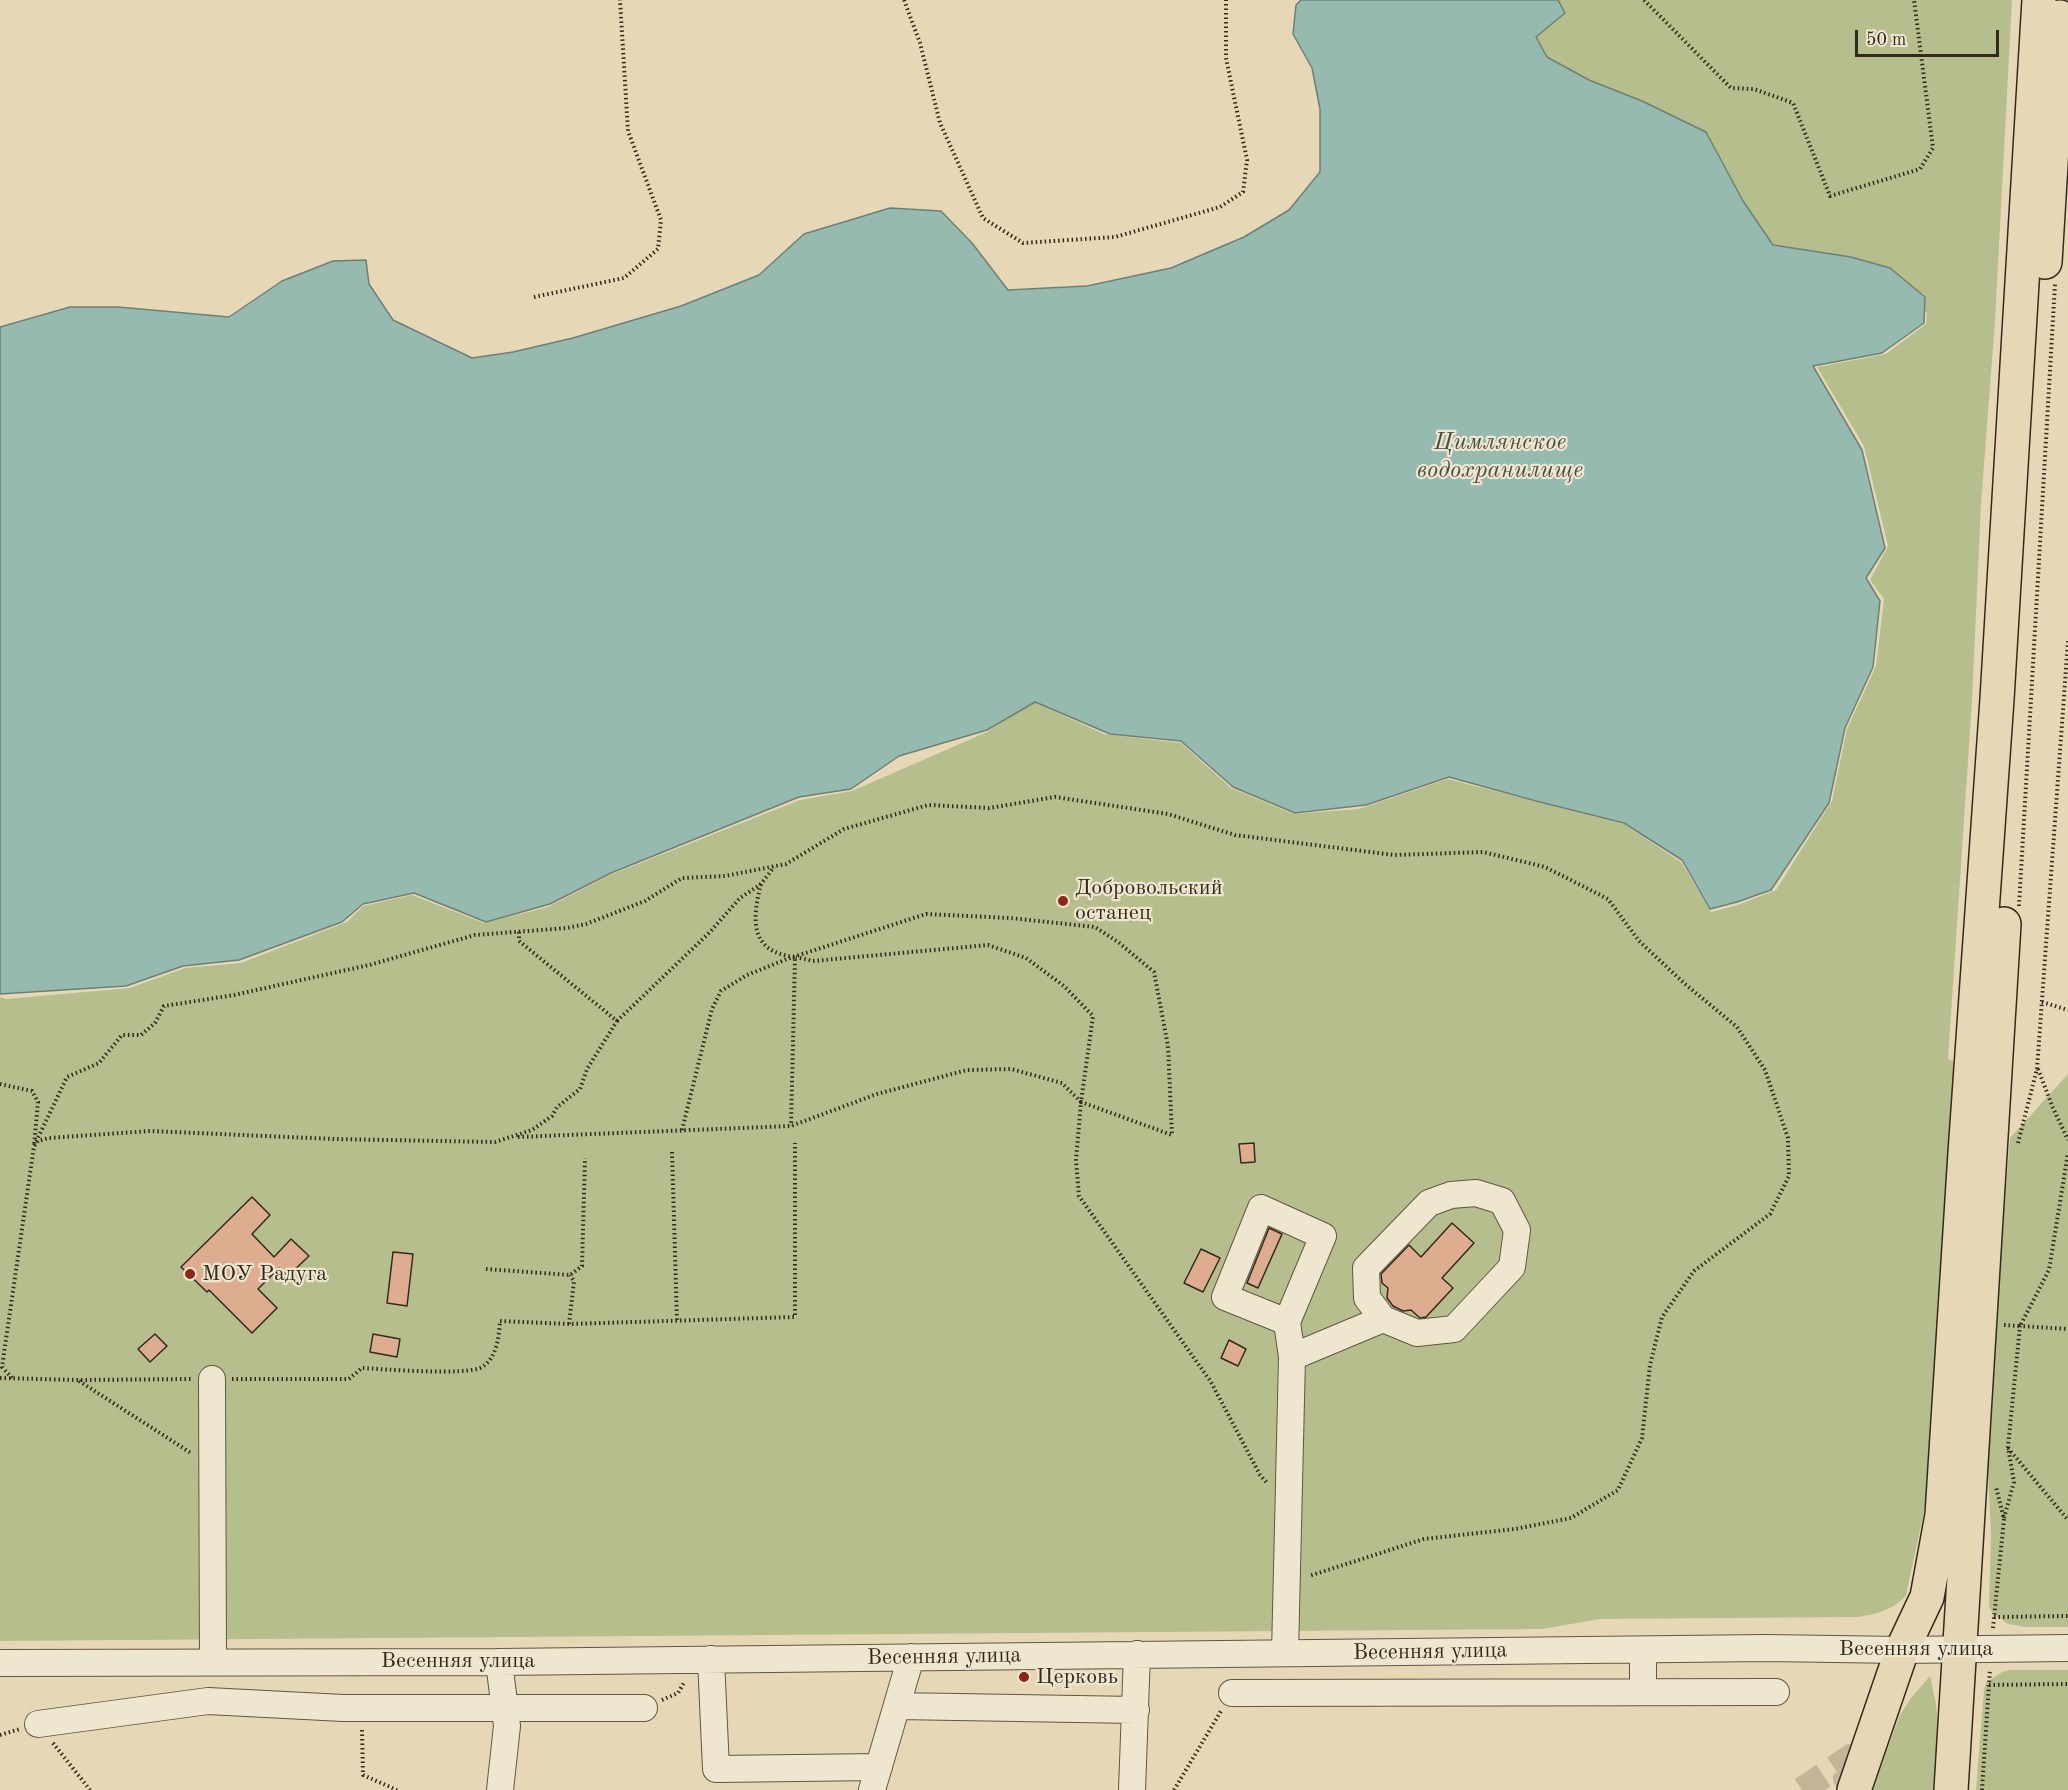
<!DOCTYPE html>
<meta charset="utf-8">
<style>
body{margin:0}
#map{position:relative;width:2068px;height:1790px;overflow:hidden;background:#e6d8b7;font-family:"Old Standard TT",serif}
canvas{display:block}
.scale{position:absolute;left:1855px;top:30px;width:144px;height:27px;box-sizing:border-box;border:3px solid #332a1d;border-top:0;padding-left:8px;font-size:18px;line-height:21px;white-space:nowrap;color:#332a1d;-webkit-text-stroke:4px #efe6d0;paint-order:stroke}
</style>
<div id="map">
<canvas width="2068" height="1790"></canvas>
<div class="scale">50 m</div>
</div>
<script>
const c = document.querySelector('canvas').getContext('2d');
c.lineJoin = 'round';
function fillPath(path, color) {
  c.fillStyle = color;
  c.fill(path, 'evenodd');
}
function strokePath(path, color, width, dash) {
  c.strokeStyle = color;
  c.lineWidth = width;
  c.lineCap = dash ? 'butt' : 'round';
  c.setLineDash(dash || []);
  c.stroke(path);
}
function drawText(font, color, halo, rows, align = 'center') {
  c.font = font + ' "Old Standard TT",serif';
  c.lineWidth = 4.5;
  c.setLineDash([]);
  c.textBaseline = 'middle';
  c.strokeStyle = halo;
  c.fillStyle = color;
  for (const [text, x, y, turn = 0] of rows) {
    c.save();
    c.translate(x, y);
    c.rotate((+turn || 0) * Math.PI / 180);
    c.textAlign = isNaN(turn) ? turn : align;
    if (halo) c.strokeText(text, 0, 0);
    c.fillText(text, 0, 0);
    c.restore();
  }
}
const green = new Path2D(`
 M1558 0H2012L1995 321 1981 504 1972 701 1948 1059 1954 1062 1945 1212 1936 1446 1923 1516 1906 1595C1894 1610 1876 1614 1858 1617L1600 1619 1542 1629 0 1641V997L6 999 130 988 185 968 241 963 347 922 363 906 412 895 484 923 548 907 610 875 800 800 852 791 987 732 1033 702 1104 734 1181 743 1231 788 1293 814 1359 809 1448 779 1624 824 1681 862 1711 912 1738 905 1776 890 1832 801 1847 729 1876 666 1884 599 1870 580 1888 546 1864 446 1817 367 1886 354 1926 324 1927 313 1924 310 1925 297 1890 268 1851 257 1773 245 1743 201 1706 132 1642 101 1589 80 1547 57 1536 37 1565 13Z
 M2068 1074V1627H2026L2008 1624 1993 1614 1989 1606 1991 1536 1987 1448 1994 1324 2010 1138Z
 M2009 1670H2068V1790H1976L1984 1690 1986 1683 2002 1672Z
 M1930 1676 1936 1704 1938 1727 1935 1790H1873L1899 1717 1911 1698Z`);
const water = new Path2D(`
 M1301 0H1558L1565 13 1536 37 1547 57 1589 80 1642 101 1706 132 1743 201 1773 245 1851 257 1890 268 1925 297 1924 323 1882 353 1813 366 1862 450 1885 548 1866 578 1880 601 1873 667 1845 728 1829 803 1771 890 1737 902 1710 909 1682 860 1624 823 1536 801 1449 777 1366 805 1295 813 1233 787 1181 741 1110 734 1035 702 987 730 899 756 851 789 799 797 611 873 550 904 486 922 414 893 363 904 342 922 239 960 183 966 126 986 0 994V327L70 307H118L229 317 282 281 333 261 366 260 369 284 393 320 472 358 513 352 573 338 681 306 759 275 804 234 890 208 941 211 972 243 1008 290 1087 286 1171 268 1244 237 1289 210 1320 172V109L1312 68 1293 34 1296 5Z`);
const building = new Path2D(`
 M1254 1143 1255 1162 1241 1163 1239 1144Z
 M252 1197 270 1215 252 1234 274 1257 291 1239 309 1256 288 1276 279 1268 258 1289 277 1308 252 1333 209 1290 207 1292 181 1267Z
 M1452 1223 1474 1243 1442 1278 1453 1288 1426 1317 1420 1318 1411 1310 1403 1311 1393 1306 1387 1298 1388 1288 1382 1283 1381 1274 1409 1245 1421 1257Z
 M1269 1228 1282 1234 1258 1288 1247 1283Z
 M1201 1249 1220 1258 1203 1292 1184 1283Z
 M393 1252 413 1254 407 1306 387 1303Z
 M155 1334 167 1346 150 1362 138 1349Z
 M373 1334 400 1339 397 1357 370 1352Z
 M1229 1340 1246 1349 1238 1366 1221 1358Z`);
const minorTunnel = new Path2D(`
 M1802 1790 1851 1757 1846 1778 1852 1776`);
const path = new Path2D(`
 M904 0 920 43 940 123 983 218 1023 243 1115 237 1220 207 1243 192 1247 160 1226 58V0
 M1644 0 1731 88 1754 89 1793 103 1830 196 1920 169 1933 148 1914 0
 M534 297 624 278 658 249 661 220 628 131 620 0
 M761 884C752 919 749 952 795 957L791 1126
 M2019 906 2055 284
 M2042 1002 2068 1010
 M617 1021 709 933 740 898 761 884 774 867
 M2038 1069 2053 1108 2068 1140
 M0 1084 32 1091 38 1102 34 1146 67 1077 99 1063 122 1035H141L155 1023 164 1006 234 995 369 965 475 935 567 928 586 924 645 901 682 878 725 876 786 864 844 829 928 805 989 808 1055 797 1168 814 1235 835 1394 855 1483 852 1545 867 1608 899 1639 941 1685 984 1737 1027 1765 1070 1788 1138 1789 1176 1770 1214 1694 1271 1662 1317 1650 1365 1642 1438 1618 1490 1571 1518 1515 1529 1424 1539 1309 1576
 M682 1130 712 1009 721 991 747 975 787 959 926 914 1010 918 1095 927 1118 942 1154 972 1168 1046 1172 1135 1081 1102 1076 1160 1079 1196 1211 1382 1260 1475 1268 1484
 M518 1137 791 1126 877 1094 967 1070 1011 1069 1062 1083 1081 1102 1093 1016 1064 986 1026 958 988 945 813 961 796 957
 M2018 1143 2037 1069 2068 641
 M672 1152 677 1321
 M486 1269 570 1275 582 1266 585 1158
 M569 1324 574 1281 570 1275
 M2004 1325 2020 1326 2049 1270 2068 1153
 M0 1378 78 1380 191 1379
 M12 1378 2 1367 34 1146 38 1141 49 1138 150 1131 334 1139 495 1142 532 1130 552 1116 557 1107 580 1089 587 1069 617 1021 519 941V932
 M232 1379H349L362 1368C383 1369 467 1376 482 1367 497 1358 499 1336 500 1321L569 1324 795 1317V1143
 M79 1381 191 1453
 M2008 1448 2068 1520
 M2004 1518 2014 1482 2008 1447 2020 1326 2068 1329
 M1994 1617 2068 1616
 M1993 1628 2004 1519 1996 1487
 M1989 1685 2068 1684
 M662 1700 678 1693 685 1681
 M362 1730 363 1775 397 1790
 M0 1735 20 1729
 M53 1743 90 1790
 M1174 1790 1221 1711
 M1982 1790 1990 1669`);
const minor = new Path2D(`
 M1287 1322 1323 1236 1261 1208 1225 1297 1287 1322 1292 1357
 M212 1379 213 1662
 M1285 1653 1292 1357 1383 1319 1417 1333 1454 1329 1512 1267 1517 1230 1502 1201 1476 1193 1451 1195 1429 1203 1366 1268 1367 1298 1383 1319
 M711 1659 716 1769 879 1767
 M499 1662 507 1726 500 1790
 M0 1663 499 1662 1766 1648 1902 1650 2068 1648
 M1643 1692V1650
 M1232 1693 1776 1692
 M897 1706 1136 1710
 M38 1724 208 1701 343 1708H644
 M872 1790 911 1657
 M1132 1790 1137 1654`);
const major = new Path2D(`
 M2045 262 2060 17
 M1854 1790 1902 1650 1927 1597 1942 1515 1965 1153 1997 699 2039 0
 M1951 1790 2004 924`);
const markers = [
 [1063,901,6,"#8f2418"],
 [190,1274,6,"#8f2418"],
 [1024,1677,6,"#8f2418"]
];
const poiNames = [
 ["Добровольский",1075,888],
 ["останец",1075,913],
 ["МОУ Радуга",202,1274],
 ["Церковь",1036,1677]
];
const streetNames = [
 ["Весенняя улица",1916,1649],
 ["Весенняя улица",1430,1652,-1],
 ["Весенняя улица",944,1657,-1],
 ["Весенняя улица",458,1661]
];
const waterNames = [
 ["Цимлянское",1500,443],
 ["водохранилище",1500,471]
];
fillPath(green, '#b7be8d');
fillPath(water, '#96b9b0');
strokePath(water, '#6e8075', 1.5);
fillPath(building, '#deac8f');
strokePath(building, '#332a1d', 1.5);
strokePath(minorTunnel, '#c2b598', 26, [26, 13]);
strokePath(minor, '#605644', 28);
strokePath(major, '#332a1d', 36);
strokePath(path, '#332a1d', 4, [1.5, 3]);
strokePath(minor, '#efe6d0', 26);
strokePath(major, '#e6d8b7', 33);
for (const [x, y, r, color] of markers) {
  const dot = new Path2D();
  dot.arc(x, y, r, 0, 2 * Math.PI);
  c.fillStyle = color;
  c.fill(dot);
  strokePath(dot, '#efe6d0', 2);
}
drawText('22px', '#332a1d', '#efe6d0', poiNames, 'left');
drawText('22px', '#332a1d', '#efe6d0', streetNames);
drawText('italic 24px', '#4c4e42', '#efe6d0', waterNames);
</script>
